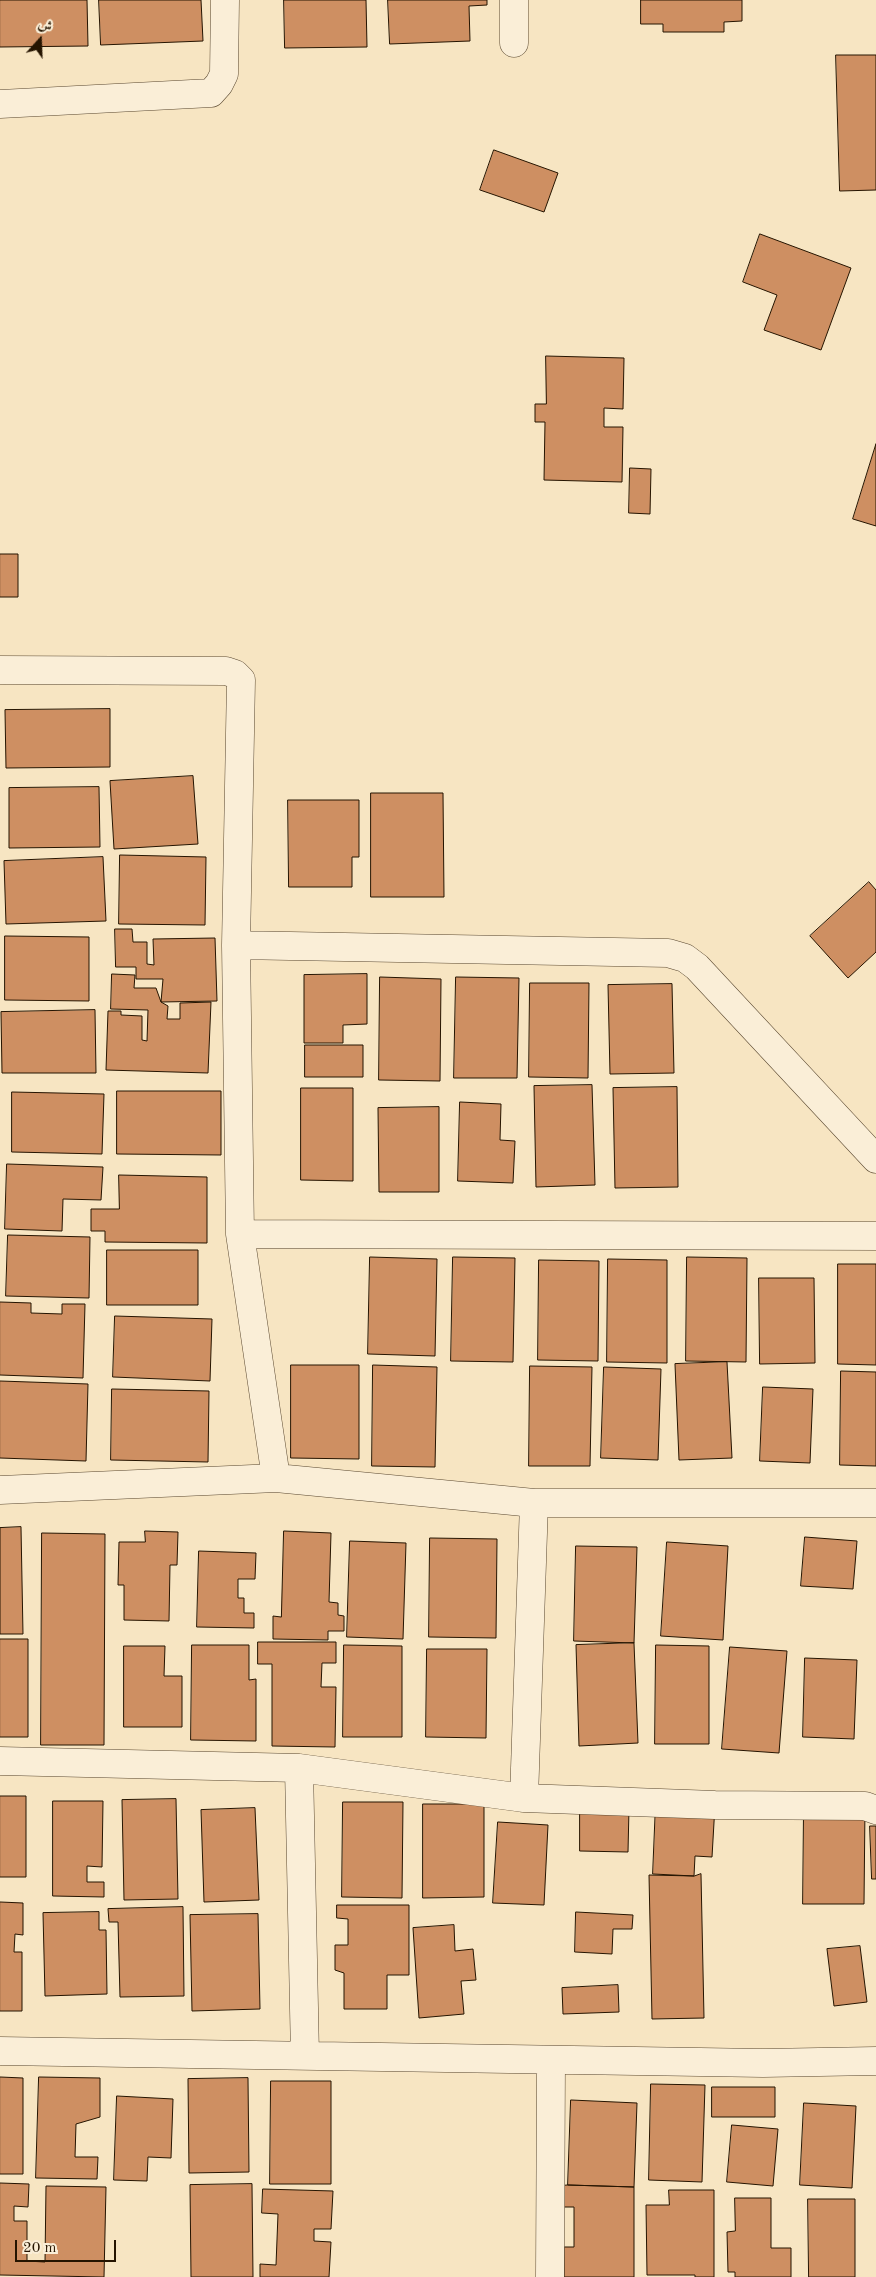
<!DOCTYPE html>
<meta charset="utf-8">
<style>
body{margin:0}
#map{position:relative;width:876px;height:2277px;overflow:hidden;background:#f7e5c2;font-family:"Old Standard TT",Amiri,serif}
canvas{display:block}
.north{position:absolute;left:15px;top:15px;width:50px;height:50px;-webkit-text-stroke:4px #faeed7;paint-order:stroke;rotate:20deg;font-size:14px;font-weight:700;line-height:20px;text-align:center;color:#251400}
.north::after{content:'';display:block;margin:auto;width:18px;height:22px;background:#251400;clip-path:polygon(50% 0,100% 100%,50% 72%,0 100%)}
.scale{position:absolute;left:15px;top:2240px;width:101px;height:22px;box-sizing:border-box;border:2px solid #251400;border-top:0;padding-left:6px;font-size:15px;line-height:18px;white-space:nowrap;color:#251400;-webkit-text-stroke:4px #faeed7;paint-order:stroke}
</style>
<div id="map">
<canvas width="876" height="2277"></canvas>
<div class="north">ش</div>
<div class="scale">20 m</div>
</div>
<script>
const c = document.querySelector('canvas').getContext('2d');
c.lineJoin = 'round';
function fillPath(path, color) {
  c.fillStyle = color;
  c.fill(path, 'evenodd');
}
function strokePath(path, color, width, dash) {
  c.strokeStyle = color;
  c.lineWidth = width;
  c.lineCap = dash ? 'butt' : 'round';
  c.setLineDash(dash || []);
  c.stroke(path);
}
const building = new Path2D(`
 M0 0H87L88 46 0 47Z
 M99 0H201L203 41 101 45Z
 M284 0H366L367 47 285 48Z
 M388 0H487V5L469 6 470 41 390 44Z
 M641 0H742V21L724 22V32H663V24H641Z
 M836 55H876V190L840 191Z
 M494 150 558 173 544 212 480 190Z
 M760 234 851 268 821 350 764 330 777 295 743 282Z
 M546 356 624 358 623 409 604 408V427H623L622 482 544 480 545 422H535V404H546Z
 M876 444V526L853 519Z
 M630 468 651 469 650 514 629 513Z
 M0 554H18V597H0Z
 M110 709V767L6 768 5 710Z
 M193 776 198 844 114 849 110 781Z
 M99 787 100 847 9 848V788Z
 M371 793H443L444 897H371Z
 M288 800H359V857H352V887H289Z
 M120 855 206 857 205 925 119 924Z
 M103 857 106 921 6 924 4 861Z
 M869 882 876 890V952L848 978 810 936Z
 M115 929H132L133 942H147V964L154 965 153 939 215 938 217 1001 161 1002 163 979H136V967H116Z
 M5 936 89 937V1001L5 1000Z
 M112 974 135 975 134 988H156L161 1002 168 1006 167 1019H180V1003L211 1002 208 1073 106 1070 108 1011H121V1015L142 1016V1040L147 1041 148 1010 111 1009Z
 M367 974V1024L343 1025V1043H304V975Z
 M380 977 441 979 440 1081 379 1080Z
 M456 977 519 978 517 1078H454Z
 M530 983H589L588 1078 529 1077Z
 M672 984 674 1073 610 1074 608 985Z
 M95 1010 96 1073H2L1 1012Z
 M305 1045H363V1077H305Z
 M592 1085 595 1185 536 1187 534 1086Z
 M677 1087 678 1187 615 1188 613 1088Z
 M301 1088H353V1181L301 1180Z
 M117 1091H221V1155L117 1154Z
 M12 1092 104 1094 102 1154 12 1152Z
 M460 1102 501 1104 500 1140 515 1141 513 1183 458 1181Z
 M439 1107V1192H379L378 1108Z
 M7 1164 103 1167 101 1200 63 1199 62 1231 5 1229Z
 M119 1175 207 1177V1243L105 1242V1231H91V1209H119Z
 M8 1235 90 1237 89 1298 6 1296Z
 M107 1250H198V1305H107Z
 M370 1257 437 1259 435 1356 368 1354Z
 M453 1257 515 1258 513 1362 451 1361Z
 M687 1257 747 1258 746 1362 686 1361Z
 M608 1259 667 1260V1363L607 1362Z
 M539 1260 599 1261 598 1361 538 1360Z
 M838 1264H876V1365L838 1364Z
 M759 1278H814L815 1363 760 1364Z
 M0 1302 31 1303V1313L62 1314V1304H85L83 1378 0 1375Z
 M115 1316 212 1319 210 1381 113 1377Z
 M727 1362 732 1458 679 1460 675 1364Z
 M291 1365H359V1459L291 1458Z
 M373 1365 437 1367 435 1467 372 1466Z
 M530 1366 592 1367 590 1466H529Z
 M604 1367 661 1369 658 1460 601 1458Z
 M841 1371 876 1372V1466L840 1465Z
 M0 1381 88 1384 86 1461 0 1458Z
 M763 1387 813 1389 810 1463 760 1461Z
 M112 1389 209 1391 208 1462 111 1460Z
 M21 1527 23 1634H0V1528Z
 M145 1531 178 1532 177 1565H170L169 1621 124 1620V1585H118L119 1542H145Z
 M284 1531 331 1533 329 1602 338 1603V1615L344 1616V1631H328V1640L273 1639V1616L281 1617Z
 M42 1533 105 1534 104 1745H41Z
 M805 1537 857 1541 853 1589 801 1586Z
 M430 1538 497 1539 496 1638 429 1637Z
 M350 1541 406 1543 403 1639 347 1637Z
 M667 1542 728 1546 723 1640 661 1636Z
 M576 1546 637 1547 634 1643 574 1641Z
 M199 1551 256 1553 255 1579H238V1598H244V1613H254V1628L197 1627Z
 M0 1639H28V1737H0Z
 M258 1642H336V1663H322L321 1687H336L335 1747 272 1746V1664H258Z
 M634 1643 638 1743 579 1746 576 1645Z
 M192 1645H249V1680L256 1679V1741L191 1740Z
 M344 1645 402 1646V1737H343Z
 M656 1645 709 1646V1744H655Z
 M124 1646H165L164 1676H182V1727H124Z
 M730 1647 787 1651 779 1753 722 1749Z
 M427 1649H487L486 1738 426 1737Z
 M805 1658 857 1660 854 1739 803 1737Z
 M0 1796H26V1877H0Z
 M176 1799 178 1899 124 1900 122 1800Z
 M53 1801H103L102 1867 87 1866V1882H104V1897L53 1896Z
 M343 1802H403L402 1898 342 1897Z
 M656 1802 715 1805 712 1857 695 1856 694 1876 653 1874Z
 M423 1804H484V1897L423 1898Z
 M804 1805 865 1806 864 1904H803Z
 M580 1807 629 1808 628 1852 580 1851Z
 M255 1808 259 1900 204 1902 201 1810Z
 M498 1822 548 1825 544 1905 493 1903Z
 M870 1826H876V1879H872Z
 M701 1874 704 2018 652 2019 649 1875 694 1876Z
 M0 1902 23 1903V1935L15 1934 14 1952H22V2011H0Z
 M337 1905H409V1975H387V2009H344V1973L335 1970V1945H348V1919L337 1918Z
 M183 1907 184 1996 120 1997 118 1922H109L108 1909Z
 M99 1912V1930H106L107 1994 45 1996 43 1913Z
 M576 1912 633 1915 632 1929H613L612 1954 575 1952Z
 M258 1914 260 2009 192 2011 190 1915Z
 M454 1925 455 1951 473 1949 476 1980 461 1981 464 2014 419 2018 413 1928Z
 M860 1946 867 2002 834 2006 827 1949Z
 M618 1985 619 2012 563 2014 562 1988Z
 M0 2077 23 2078V2174H0Z
 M39 2077 100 2078V2117L76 2124 75 2157H98L97 2179 36 2178Z
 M248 2078 249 2172 189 2173 188 2079Z
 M271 2081H331V2184H270Z
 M651 2084 705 2085 702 2182 649 2180Z
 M712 2087H775V2117H712Z
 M117 2096 173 2099 171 2158 148 2157 147 2181 114 2180Z
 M571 2100 637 2103 634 2187 568 2185Z
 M804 2103 856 2106 852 2188 800 2185Z
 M732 2125 778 2129 773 2186 727 2182Z
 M0 2183 29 2184 28 2207 14 2206V2221H27V2261L45 2262 46 2186 106 2187 104 2277 0 2275Z
 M252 2184 253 2277H191L190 2185Z
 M568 2185 634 2187V2277H564V2247H574V2207H560V2186Z
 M263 2189 333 2191 331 2229H314V2241L331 2242 329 2277H260V2264L276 2265 278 2214 262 2213Z
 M669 2190H714V2277H695V2275H647L646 2205H669Z
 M735 2198H771V2248H791V2277H735V2272H728L727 2232 735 2231Z
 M808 2199H855V2277H809Z`);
const minor = new Path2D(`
 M514 0V43
 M0 104 211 93 219 84 224 74 225 0
 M0 670 226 671 235 674 241 680 236 945 240 1234 276 1478
 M236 945 668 953 685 958 697 967 876 1159
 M240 1234 876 1236
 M0 1490 276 1478 534 1503H876
 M0 1761 299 1768 524 1798 715 1805 865 1806 876 1810
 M299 1768 305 2056
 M524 1798 534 1503
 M0 2051 763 2063 876 2061
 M550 2277 551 2060`);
fillPath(building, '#ce8f62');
strokePath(building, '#251400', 1);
strokePath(minor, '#5a4830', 29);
strokePath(minor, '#faeed7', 28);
</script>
